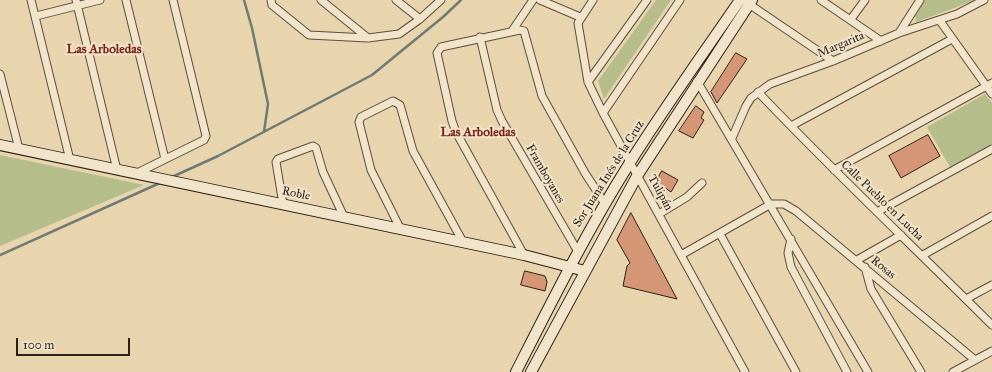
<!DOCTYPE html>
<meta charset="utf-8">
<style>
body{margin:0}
#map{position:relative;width:992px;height:372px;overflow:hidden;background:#e9d5ad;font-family:"IM FELL Great Primer",serif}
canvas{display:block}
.scale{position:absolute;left:16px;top:338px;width:114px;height:18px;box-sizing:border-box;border:2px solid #2a2018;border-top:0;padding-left:5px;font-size:12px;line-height:14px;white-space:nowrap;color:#2a2018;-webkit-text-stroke:3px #f1e4ca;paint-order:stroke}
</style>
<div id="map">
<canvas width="992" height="372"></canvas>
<div class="scale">100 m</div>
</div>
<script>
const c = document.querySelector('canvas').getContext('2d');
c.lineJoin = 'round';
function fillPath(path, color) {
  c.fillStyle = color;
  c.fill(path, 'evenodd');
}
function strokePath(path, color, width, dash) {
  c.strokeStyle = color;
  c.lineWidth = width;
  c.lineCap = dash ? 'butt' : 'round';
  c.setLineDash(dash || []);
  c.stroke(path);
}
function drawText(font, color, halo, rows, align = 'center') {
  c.font = font + ' "IM FELL Great Primer",serif';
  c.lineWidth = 4;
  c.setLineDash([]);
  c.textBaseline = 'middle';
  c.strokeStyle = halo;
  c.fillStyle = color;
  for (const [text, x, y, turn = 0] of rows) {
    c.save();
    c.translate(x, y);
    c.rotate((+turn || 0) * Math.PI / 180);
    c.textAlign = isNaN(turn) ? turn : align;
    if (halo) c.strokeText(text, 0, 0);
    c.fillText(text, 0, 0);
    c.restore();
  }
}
const green = new Path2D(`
 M656 0H671L604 99 598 81Z
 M924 0H976L916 22 915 13Z
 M985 94 992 103V144L950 167 927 127Z
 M0 155 144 185 0 246Z`);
const stream = new Path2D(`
 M244 0 252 28 268 104 264 132
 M172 177 218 156 372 75 443 17 461 0
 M0 255 162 182`);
const building = new Path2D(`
 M736 53 747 59 717 103 711 92Z
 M696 106 704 112 701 118 704 120 693 138 679 131Z
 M928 135 940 156 901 178 889 156Z
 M662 171 678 180 671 192 658 183V178Z
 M631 213 677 299 623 286 627 266 630 263 617 240Z
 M525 271 545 276 547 282 545 291 521 285Z`);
const street = new Path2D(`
 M31 0 70 160
 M76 0 117 170
 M126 0 165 159
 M271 0 272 5 309 35 368 38 399 34 420 19 441 0
 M321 0 368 38
 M396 0 420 19
 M540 0 580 17
 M593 0 578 23 588 82 603 113 745 372
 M821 0 881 41
 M746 2 833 61
 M36 16 100 0
 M851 19 865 0
 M940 21 992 94
 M512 31 533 0
 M899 33 920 0
 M480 37 497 110 502 121 577 250
 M0 74 19 149
 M697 81 868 372
 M588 82 647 0
 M758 92C834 172 914 247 992 325
 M603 113 680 0
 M791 126 952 39
 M732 138 746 106 751 98 770 84 833 61 899 33 957 14 984 0
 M834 170 992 83
 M135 174 204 140 206 136 173 0
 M283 204 276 162 278 159 313 146 316 148 323 172 344 217
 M877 212 992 149
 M659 214 687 197 702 183
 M401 230 371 170 359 122 361 117 393 101 400 105 413 151 463 242
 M720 234 796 372
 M791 239 788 253 791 267 847 372
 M524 255 456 132 452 121 437 53 441 47 520 30 524 31 542 96 585 173 605 204
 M681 255 771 204H784L796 211 975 360
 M923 255 992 216
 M857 260 901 235
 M865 267 871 289 921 372
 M966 299 992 285
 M953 372 992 351`);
const secondary = new Path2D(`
 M0 145 524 255 585 271
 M516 372C552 301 587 231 629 164 664 108 703 54 740 0
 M531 372 637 176 752 0`);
const streetNames = [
 ["Margarita",841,45,-23],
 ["Framboyanes",545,174,60],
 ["Sor Juana Inés de la Cruz",609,174,-58],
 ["Tulipán",660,193,61],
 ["Roble",296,194,12],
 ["Calle Pueblo en Lucha",882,201,44],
 ["Rosas",883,268,40]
];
const neighbourhoodNames = [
 ["Las Arboledas",104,50],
 ["Las Arboledas",478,133]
];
fillPath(green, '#b5bd8a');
strokePath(stream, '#6d7b74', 2.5);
fillPath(building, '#d59676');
strokePath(building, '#2a2018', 1);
strokePath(street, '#5a4d3d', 9);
strokePath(secondary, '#2a2018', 12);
strokePath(street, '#f1e4ca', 7);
strokePath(secondary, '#f1e4ca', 10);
drawText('12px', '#2a2018', '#f1e4ca', streetNames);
drawText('bold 13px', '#7a1f14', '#f1e4ca', neighbourhoodNames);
</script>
